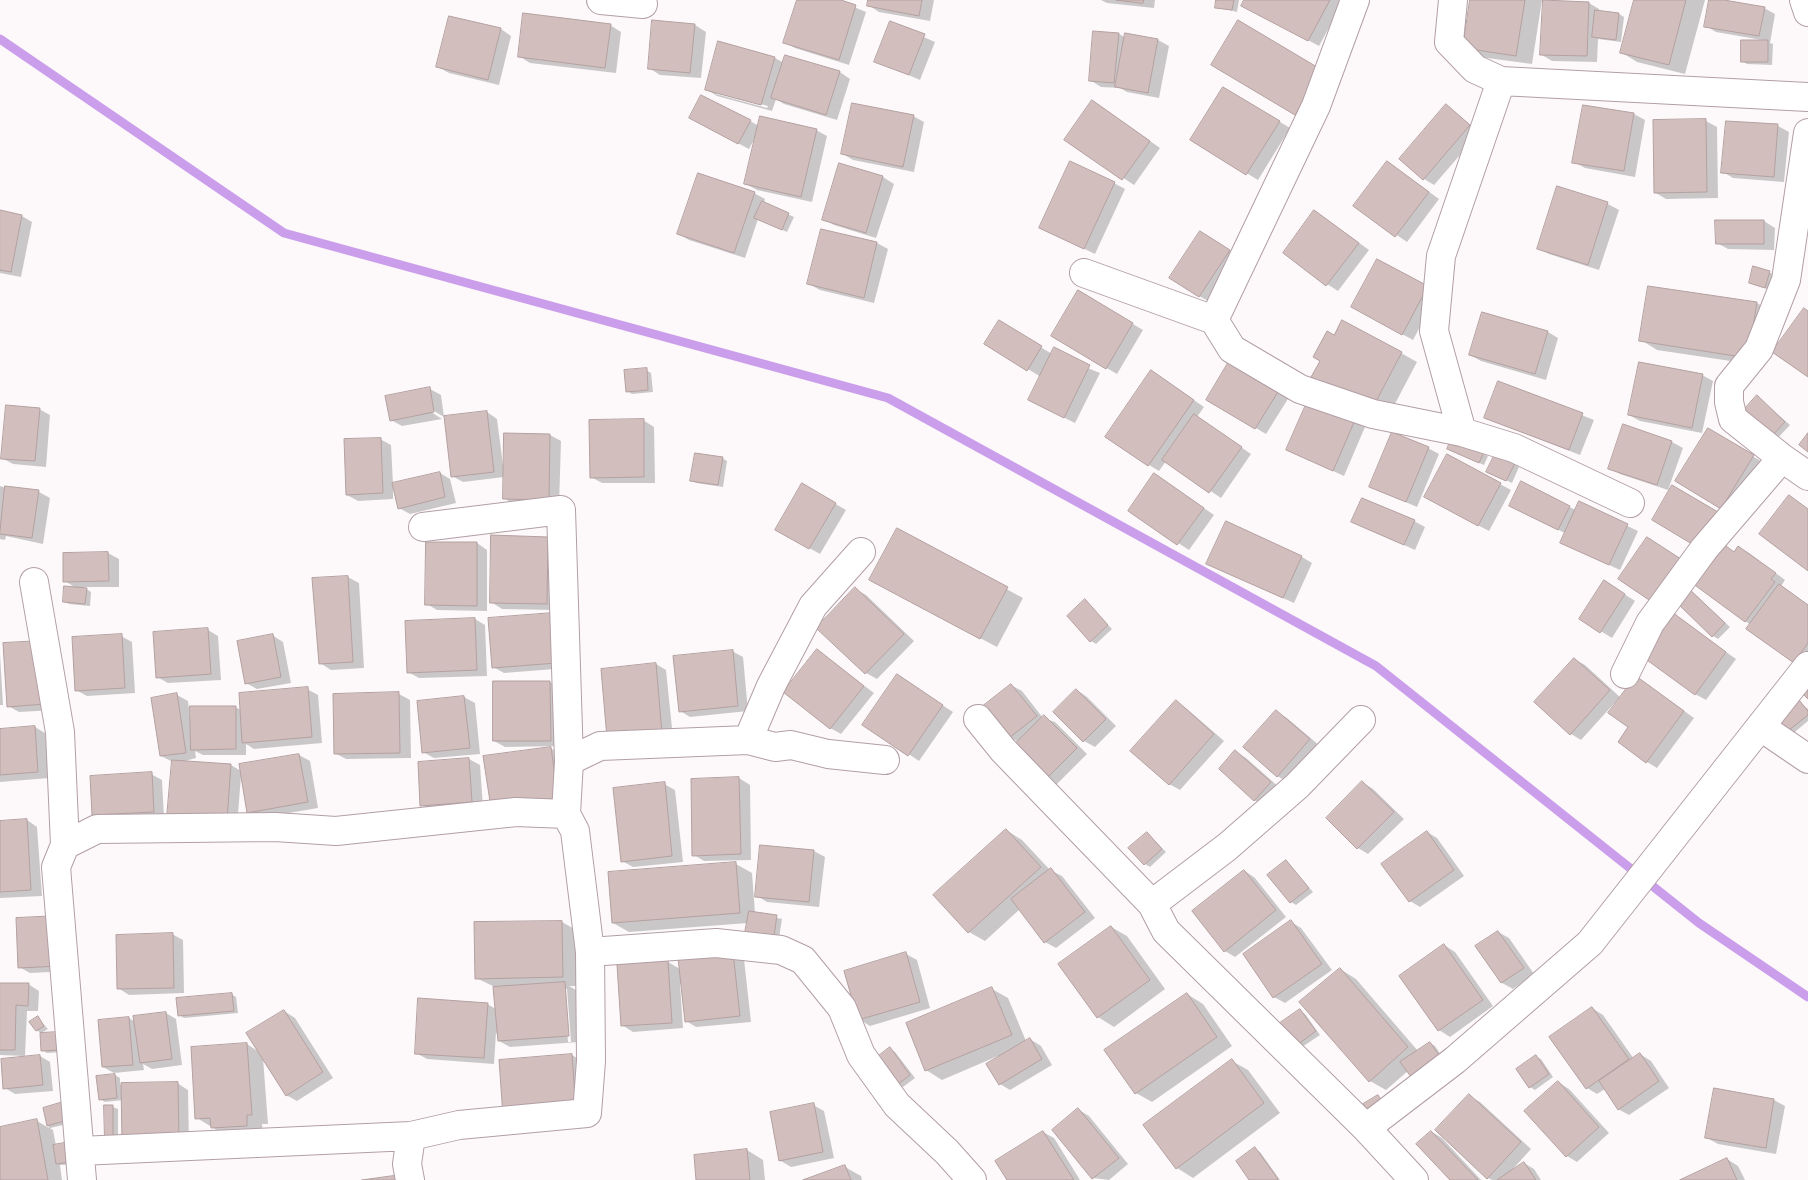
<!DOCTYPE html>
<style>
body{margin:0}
canvas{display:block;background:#fdf9fa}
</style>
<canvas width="1808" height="1180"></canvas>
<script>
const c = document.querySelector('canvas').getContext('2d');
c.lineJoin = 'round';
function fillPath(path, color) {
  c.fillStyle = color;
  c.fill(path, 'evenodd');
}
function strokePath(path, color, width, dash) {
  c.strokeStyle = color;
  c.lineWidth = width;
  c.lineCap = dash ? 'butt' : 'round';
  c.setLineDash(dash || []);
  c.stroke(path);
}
const shadow = new Path2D(`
 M798 0H837L866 12 849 65 795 48 785 42Z
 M869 0H934L930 21 879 12 868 5Z
 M1101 0H1155L1154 8 1107 3Z
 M1217 0H1239L1237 12 1216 7Z
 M1245 0H1344L1319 46 1253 11Z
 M1471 0H1542L1532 64 1480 57 1464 48Z
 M1635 0H1705L1685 74 1637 62 1621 52Z
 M1711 0 1764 8 1775 14 1770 43 1773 44 1772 65 1747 64 1742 61 1762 40 1716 32 1706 26Z
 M1589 3 1599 9V12L1619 14 1624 17 1621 42 1598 39 1597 62 1552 61 1542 55Z
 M450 17 501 29 511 36 499 85 449 73 438 67Z
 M891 23 935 42 920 80 876 61Z
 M610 25 621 32 616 73 530 63 519 56Z
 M695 25 706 32 701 78 660 75 649 68Z
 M1119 34 1126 38V35L1158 40 1169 46 1159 98 1127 92 1120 88 1101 87 1090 80Z
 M719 43 775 58 784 63 786 56 840 72 850 79 837 120 784 104 776 99 772 111 717 96 706 89ZM716 92 768 106 767 108 716 94Z
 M1234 94 1290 128 1258 180 1192 140Z
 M1446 106 1480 132 1434 185 1424 179Z
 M1584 106 1634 114 1645 120 1635 177 1585 168 1574 162Z
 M1103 108 1160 148 1134 185 1066 140Z
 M913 116 924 122 914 172 853 160 843 154Z
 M750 121 759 126 816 130 827 136 812 202 757 190 746 184 756 136 749 149 701 124Z
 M1706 121 1717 127 1718 198 1666 199 1656 193Z
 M1778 126 1789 132 1784 182 1733 178 1723 172Z
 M1388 162 1439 199 1407 242 1355 206Z
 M840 164 883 177 894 184 876 238 834 225 823 219Z
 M1114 183 1125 189 1095 254 1041 228Z
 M1558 188 1608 204 1619 210 1599 270 1549 254 1538 248Z
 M754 193 765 199 764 203 794 217 787 232 758 219 745 258 689 240 678 234Z
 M1315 211 1369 250 1338 291 1327 284Z
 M0 212 22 216 32 222 21 277 0 273Z
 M1764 221 1775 228 1774 250 1728 249 1717 243Z
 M822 230 877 243 888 249 874 303 820 290 809 284Z
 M1211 239 1240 257 1210 302 1199 296Z
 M1378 260 1438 293 1413 340 1363 313Z
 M1769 272 1774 275 1770 290 1750 283Z
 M1079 292 1143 330 1117 374 1052 336Z
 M1757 303 1773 313 1764 366 1657 350 1641 340Z
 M999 322 1052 354 1100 373 1075 423 1040 406 1041 377 986 344Z
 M1548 332 1558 338 1546 380 1481 361 1470 355Z
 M1334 337 1401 353 1417 362 1388 417 1322 361Z
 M1232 359 1291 394 1266 434 1208 400Z
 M646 370 651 373 653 392 632 394 627 391Z
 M1702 375 1713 381 1702 433 1640 421 1629 415Z
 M1162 378 1204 407 1197 417 1251 454 1221 498 1166 461 1159 471 1149 465Z
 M1499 382 1594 420 1580 455 1485 418Z
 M430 389 441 395 444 417 429 408 428 410 442 419 402 426 391 420Z
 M1758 397 1790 425 1775 441Z
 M39 409 50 415 46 467 13 464 2 458Z
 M487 412 497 419 503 465 550 435 561 441 559 506 515 505 504 498V477L463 482 452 476Z
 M643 420 654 427 655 483H602L591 477Z
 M1354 421 1365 427 1344 476 1287 450Z
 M1624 425 1672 442 1683 448 1668 490 1620 474 1609 468Z
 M1708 429 1764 463 1732 514 1677 481Z
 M380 439 391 445 393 484 440 473 450 479 456 503 410 514 399 508 393 484V499L358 501 347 495Z
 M1428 448 1439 454 1417 507 1371 487Z
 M1453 451 1483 453 1488 456 1484 465Z
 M1448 456 1511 490 1489 531 1436 503Z
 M722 458 727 461 723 487 696 483 691 480Z
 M1514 464 1519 467 1512 483 1493 474Z
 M1165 481 1214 515 1189 550 1129 511Z
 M803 485 846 510 820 554 777 530Z
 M0 486 6 488 39 492 50 498 43 544 6 536 5 540 0 539Z
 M1579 503 1638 531 1620 570 1572 548 1565 533 1521 512 1569 507 1576 510Z
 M1414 521 1425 527 1415 550 1353 522Z
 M897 530 1023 598 997 647 887 589Z
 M548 538 559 544 557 610 502 609 491 602Z
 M477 543 487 550V611L437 610 427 604Z
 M1722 545 1735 552 1738 547 1749 553 1785 580 1781 586 1808 605V663L1745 621Z
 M108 553 119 559V587H83L91 592 90 606 69 604 64 601 76 588 65 581Z
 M1302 557 1312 563 1294 603 1218 569Z
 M348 577 359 583 364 668 331 670 320 663 313 579Z
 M1687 587 1730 627 1718 639 1713 636Z
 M1615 588 1635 601 1612 638 1581 619Z
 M855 589 866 595 914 641 877 679 866 673 818 628Z
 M1085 601 1112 629 1096 644 1091 641Z
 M553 614 567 668 504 673 493 667Z
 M1672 614 1736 659 1706 700 1695 694Z
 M475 619 485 625 487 676 419 678 408 672Z
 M208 630 218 636 221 680 168 683 157 677Z
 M272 635 283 642 291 683 257 689 246 683Z
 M121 636 132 642 135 693 87 696 76 690Z
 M5 644 55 710 19 712 8 706Z
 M732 651 743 657 748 711 690 717 680 711Z
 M818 651 874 693 841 734 830 728Z
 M0 654 3 705H0Z
 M1574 659 1585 665 1621 698 1647 684 1694 718 1657 768 1647 762 1630 727 1620 697 1581 740 1571 734Z
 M656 664 666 670 673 738 619 744Z
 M898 676 953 712 919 761 864 724Z
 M550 682 560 688 561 746 505 747 494 741Z
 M1011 685 1022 691 1043 718 1055 722 1087 754 1055 786 1018 742 1010 737Z
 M307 689 318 695 322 743 254 749 246 744V755H203L195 751 196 758 181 762 231 765 241 771 299 755 310 761 318 808 259 818 248 812 241 776 237 826 173 762 161 756 177 695 188 701 190 717 235 707 241 710Z
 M1077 690 1087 697 1116 726 1095 747 1084 741Z
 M399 694 410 700 411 758 346 759 335 753V695Z
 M464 697 475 703 480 754 434 758 423 752Z
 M1176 702 1186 708 1224 741 1180 790 1169 784Z
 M1799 702 1808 709V721L1790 736 1776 721Z
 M1277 712 1287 718 1320 746 1288 782 1277 776Z
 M35 727 45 733 49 778 0 782V730Z
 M550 748 561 754 568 804 502 813Z
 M1236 752 1246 758 1281 789 1265 806 1254 800Z
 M469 759 480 765 483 807 432 811 422 805Z
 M151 774 162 780 164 817 104 821 93 815Z
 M739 778 750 785 751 860 704 861 694 855Z
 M1362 782 1373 789 1404 819 1368 854 1358 848Z
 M664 784 675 790 683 862 633 867 622 861Z
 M27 820 37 827 42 896 0 898V822Z
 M1006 830 1022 840 1050 870 1062 876 1095 918 1056 948 1045 942 1020 909 985 941 969 932Z
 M1427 832 1437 838 1464 876 1420 907 1410 901Z
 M1147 833 1166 852 1150 867 1145 864Z
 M762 846 814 851 825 857 819 907 767 902 757 896Z
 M1286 862 1313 892 1296 905 1291 902Z
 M736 864 752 873 755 913 782 919 778 944 748 923 629 932 613 923Z
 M1245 871 1255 878 1286 917 1235 957 1225 951Z
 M58 917 71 971 30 973 19 967Z
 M562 922 578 931 579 986H569L576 990 579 1042 510 1047 499 1041 496 1032 494 1064 427 1059 416 1053 487 1004 496 1009 495 987 476 978ZM564 989H567L571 1042H568Z
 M1291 922 1301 928 1332 970 1285 1003 1274 997Z
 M1111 927 1127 936 1165 989 1114 1027 1098 1017Z
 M1498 932 1509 938 1534 974 1513 989 1502 983 1477 946Z
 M172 934 183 940 184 993 129 995 118 988Z
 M1444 945 1455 952 1493 1006 1450 1037 1439 1030 1401 976Z
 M733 953 744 959 751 1022 696 1027 686 1021 682 984H680L683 1028 633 1032 622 1025 668 962 680 969Z
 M906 954 917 960 930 1008 870 1026 859 1019Z
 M1340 969 1356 979 1418 1051 1430 1043 1435 1046 1447 1064 1408 1071 1386 1090 1370 1081Z
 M0 984H28L39 991 38 1011H27L25 1056 0 1055Z
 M992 989 1008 998 1026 1041 1030 1039 1041 1046 1052 1065 1010 1090 1000 1084 998 1056 942 1080 926 1070Z
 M231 994 236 997 238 1013 184 1018 179 1015Z
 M1187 994 1203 1004 1232 1046 1152 1102 1136 1093Z
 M1592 1008 1603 1015 1634 1059 1640 1054 1651 1061 1669 1088 1629 1115 1618 1109 1605 1089 1597 1094 1587 1088Z
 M284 1011 295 1018 333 1078 297 1101 286 1095 263 1058 268 1124H262L263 1135 228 1137 197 1118 247 1044 259 1052Z
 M1300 1011 1305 1014 1320 1035 1299 1049Z
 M166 1013 176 1019 182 1065 152 1069 143 1064 144 1070 114 1073 103 1067 129 1018 135 1022Z
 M38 1018 48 1029 41 1033 36 1030Z
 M64 1037V1052L47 1053 42 1050Z
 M890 1049 895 1052 915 1078 903 1087 898 1084Z
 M572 1055 582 1061 586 1116 515 1121Z
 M40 1056 50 1062 53 1091 15 1094 5 1088Z
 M1536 1057 1541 1059 1553 1077 1535 1090 1530 1087Z
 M1232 1061 1248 1070 1280 1113 1193 1178 1177 1168Z
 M115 1075 120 1078V1085L177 1083 188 1090 189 1145 123 1100 105 1102 100 1099Z
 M1558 1082 1569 1089 1609 1133 1577 1162 1567 1156Z
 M1715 1090 1774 1100 1785 1106 1776 1154 1718 1144 1707 1138Z
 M1469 1096 1480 1102 1531 1149 1512 1170 1524 1163 1534 1169 1541 1180H1492L1488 1178Z
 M813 1105 824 1111 834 1158 791 1167 781 1161 771 1113Z
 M113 1107 118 1109V1145H111Z
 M44 1109 72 1123 50 1128 53 1130 56 1146 83 1164 60 1165 62 1180H0V1128L37 1121 49 1128Z
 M1079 1110 1089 1116 1128 1164 1109 1180 1093 1178Z
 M1043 1132 1054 1138 1080 1180H1008Z
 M1432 1132 1442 1138 1481 1180H1451Z
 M1255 1149 1260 1152 1280 1180H1251Z
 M747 1150 763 1160 765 1180H698Z
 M1727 1159 1738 1166 1745 1180H1683Z
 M845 1167 861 1176 862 1180H806Z`);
const stream = new Path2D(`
 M0 39 284 233 888 398 1376 666 1699 923 1808 997`);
const building = new Path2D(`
 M797 0H841L856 5 839 60 783 43Z
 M868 0H922L919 16 867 6Z
 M1116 0H1144L1143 3Z
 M1216 0H1234L1232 10 1215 8Z
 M1244 0H1330L1308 41 1241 6Z
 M1470 0H1525L1516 56 1463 48Z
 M1543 0 1589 2 1587 56 1540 55Z
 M1634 0H1686L1669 65 1620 53Z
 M1709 0H1724L1765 7 1759 36 1704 27Z
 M1595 10 1619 13 1616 40 1592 37Z
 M523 13 611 24 605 68 518 57Z
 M449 16 501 28 488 80 436 67Z
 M652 20 695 24 690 73 648 69Z
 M1238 20 1322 70 1295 115 1211 65Z
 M890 21 925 34 909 75 874 62Z
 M1093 31 1119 33 1114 83 1089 81Z
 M1125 33 1158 39 1148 93 1115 87Z
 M1741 40H1768V62H1741Z
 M718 41 775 57 761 105 705 90Z
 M785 55 840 71 826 115 771 98Z
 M1223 87 1280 121 1246 175 1190 140Z
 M701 95 751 120 738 144 689 118Z
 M1092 100 1150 141 1122 180 1064 140Z
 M852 103 914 115 903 167 841 154Z
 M1446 104 1470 125 1423 180 1399 159Z
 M1583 105 1634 113 1624 171 1572 163Z
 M760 116 817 129 801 197 744 184Z
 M1706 119 1707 192 1654 193 1653 120Z
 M1726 121 1778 124 1774 177 1721 173Z
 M1070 161 1115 182 1084 249 1039 228Z
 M1387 161 1429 192 1395 237 1353 206Z
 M839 163 883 176 866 233 822 220Z
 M698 173 755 192 734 253 677 234Z
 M1557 186 1608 202 1588 265 1537 249Z
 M762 201 789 213 782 230 754 218Z
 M0 210 22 215 11 272 0 270Z
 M1314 210 1359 243 1326 286 1283 253Z
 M1715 220H1764V244H1716Z
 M821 229 877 242 864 298 807 284Z
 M1200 231 1230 250 1199 297 1169 278Z
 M1377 259 1428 286 1402 335 1351 307Z
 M1753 266 1770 271 1765 288 1749 283Z
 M1648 286 1757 302 1748 358 1639 341Z
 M1078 290 1133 323 1106 369 1051 336Z
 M1804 308 1808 311V377L1772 352Z
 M1482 312 1548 331 1535 374 1469 355Z
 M999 320 1042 346 1027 371 984 344Z
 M1342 320 1402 352 1372 409 1311 377 1320 361 1313 357 1327 331 1334 335Z
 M1054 347 1090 365 1064 418 1028 400Z
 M1231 358 1281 387 1255 429 1206 400Z
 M1639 362 1703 374 1692 428 1628 415Z
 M647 368 648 390 626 392 624 370Z
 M1151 370 1194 400 1148 466 1105 437Z
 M1498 381 1583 413 1569 450 1484 418Z
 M430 387 434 412 390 421 385 396Z
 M1757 395 1785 422 1769 439 1741 413Z
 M1308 400 1355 420 1333 471 1286 450Z
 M6 405 40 408 35 461 1 459Z
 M487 411 494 472 451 477 444 416Z
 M1194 414 1242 447 1209 493 1162 460Z
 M644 419V477L590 478 589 420Z
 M1623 424 1672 441 1657 485 1608 469Z
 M1708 428 1754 455 1721 509 1675 481Z
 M1392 432 1429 447 1406 502 1369 487Z
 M504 433 550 434 549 500 503 499Z
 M1808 433V452L1799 445Z
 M381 438 383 493 346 495 344 439Z
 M1452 438 1484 452 1479 463 1447 449Z
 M695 453 723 457 718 485 690 481Z
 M1447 454 1501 483 1478 526 1424 497Z
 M1495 454 1515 463 1506 481 1486 472Z
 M440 472 445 497 398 509 392 483Z
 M1154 473 1204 508 1177 545 1128 511Z
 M1521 481 1570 506 1558 530 1509 506Z
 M802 483 836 503 809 549 775 530Z
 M1672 485 1718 512 1697 547 1652 520Z
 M5 486 39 490 32 538 0 534Z
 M1789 495 1808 509V571L1759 534Z
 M1362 498 1415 520 1404 545 1351 522Z
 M1579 501 1628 524 1609 565 1560 543Z
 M1226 521 1302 556 1283 598 1206 564Z
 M897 528 1008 587 980 639 869 580Z
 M491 535 548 537 547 604 490 603Z
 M1647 537 1684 561 1655 604 1618 579Z
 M426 542H477V606L425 605Z
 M1722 543 1734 552 1738 546 1776 573 1771 579 1775 582 1745 622 1692 583Z
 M108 552 109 581 63 582V553Z
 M348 576 353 662 319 664 312 578Z
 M1604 580 1625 594 1600 633 1579 619Z
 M1779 584 1808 605V643L1794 663 1746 629Z
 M64 586 87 588 85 604 63 602Z
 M1686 586 1725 623 1712 637 1673 599Z
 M855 587 904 634 865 674 816 628Z
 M1085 599 1108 625 1090 642 1067 616Z
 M1672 612 1726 652 1695 695 1640 655Z
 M553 613 557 663 492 668 488 618Z
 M475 618 477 670 407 673 405 621Z
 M208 628 211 674 156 678 153 632Z
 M122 634 125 688 75 691 72 637Z
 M273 634 281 677 245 684 237 641Z
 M41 641 45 704 7 707 3 643Z
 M817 649 864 686 830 729 783 692Z
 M733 650 738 706 679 712 673 656Z
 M1574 658 1610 690 1570 735 1534 702Z
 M656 663 662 733 607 738 601 669Z
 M897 674 943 705 908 756 862 725Z
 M1808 675V699L1796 687Z
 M1636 676 1684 711 1646 763 1618 742 1628 727 1608 713Z
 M493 681H550L551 741H493Z
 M1011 684 1037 716 1009 738 983 706Z
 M308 687 312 737 242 743 239 693Z
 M1076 689 1106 719 1083 742 1053 712Z
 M399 692 400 753 334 754 333 694Z
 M177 693 186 753 160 756 151 698Z
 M464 696 470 748 422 753 417 701Z
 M1176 700 1214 734 1169 785 1130 751Z
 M1799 700 1808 711V715L1784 734 1774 721Z
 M190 706H236V749L191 750Z
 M1276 710 1310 739 1277 777 1243 747Z
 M1044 715 1077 748 1044 781 1011 748Z
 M35 726 38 772 0 775V729Z
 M551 747 558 798 491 808 483 756Z
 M1235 750 1271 782 1254 801 1219 769Z
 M299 754 308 802 247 813 239 764Z
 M469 758 472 802 420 806 418 762Z
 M172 760 231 764 227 820 167 817Z
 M152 772 154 812 92 815 90 776Z
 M739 777 741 854 692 856 691 779Z
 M1362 781 1394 812 1357 849 1326 818Z
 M665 782 672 856 621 862 613 788Z
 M27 819 31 890 0 892V821Z
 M1006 829 1041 867 968 933 933 895Z
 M1427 831 1454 870 1409 902 1381 864Z
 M1147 832 1162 849 1144 865 1128 848Z
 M760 845 814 850 809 902 755 897Z
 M1286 860 1309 888 1290 903 1267 875Z
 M736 862 740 913 612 923 608 872Z
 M1051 868 1085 912 1044 943 1011 899Z
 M1244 870 1276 910 1224 952 1192 911Z
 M749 911 777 915 773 943 744 938Z
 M58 916 60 966 18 968 16 918Z
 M1291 920 1322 964 1273 998 1243 954Z
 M562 921 563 977 475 979 474 922Z
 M1111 926 1150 980 1097 1018 1058 964Z
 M1498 931 1524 968 1501 983 1475 946Z
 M173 933 174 988 117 989 116 935Z
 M1444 944 1483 1000 1438 1031 1399 976Z
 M733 952 740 1016 685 1022 678 958Z
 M906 952 920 1002 858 1020 844 971Z
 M668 961 672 1023 621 1026 617 965Z
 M1340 968 1408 1047 1369 1082 1299 1002Z
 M565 982 569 1036 498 1041 493 987Z
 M0 983H29L28 1006 16 1005 15 1050H0Z
 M992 987 1012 1035 925 1071 906 1023Z
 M232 993 234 1011 178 1016 176 998Z
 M1187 993 1217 1037 1135 1094 1104 1050Z
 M418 998 488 1003 484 1058 415 1054Z
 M1592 1007 1629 1059 1586 1089 1549 1037Z
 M1300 1009 1316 1031 1293 1048 1277 1025Z
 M284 1010 323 1072 286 1096 246 1033Z
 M166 1012 172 1059 140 1063 133 1016Z
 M38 1016 44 1026 36 1031 29 1022Z
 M129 1017 133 1065 102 1067 98 1020Z
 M59 1032 60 1050 41 1051 40 1033Z
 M1030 1038 1042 1059 999 1085 986 1064Z
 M1430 1042 1443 1061 1414 1081 1400 1062Z
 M247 1043 252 1115H247V1126L211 1128 210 1118 195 1119 191 1047Z
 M890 1047 910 1075 897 1085 876 1058Z
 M1640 1053 1659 1081 1618 1110 1599 1081Z
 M572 1054 576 1110 503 1116 499 1060Z
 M40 1055 43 1085 3 1089 1 1059Z
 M1536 1055 1549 1074 1529 1088 1516 1069Z
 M1232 1059 1264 1103 1176 1169 1143 1125Z
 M115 1074 117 1098 99 1100 96 1076Z
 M1558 1081 1599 1127 1566 1157 1524 1111Z
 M178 1082 179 1139 122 1141 121 1083Z
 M1714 1088 1774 1099 1766 1148 1705 1138Z
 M1469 1094 1521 1142 1487 1179 1435 1130Z
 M1378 1095 1386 1107 1371 1116 1363 1104Z
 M63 1102 68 1120 47 1126 43 1108Z
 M814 1103 823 1152 779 1161 770 1112Z
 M104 1105H113V1143L105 1142Z
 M1078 1108 1119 1158 1092 1179 1052 1130Z
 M37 1119 48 1180H0V1127Z
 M1043 1131 1074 1180H1007L995 1161Z
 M1431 1131 1478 1180H1450L1416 1144Z
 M75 1141 79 1161 56 1164 53 1145Z
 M1255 1147 1278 1179 1277 1180H1249L1236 1161Z
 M747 1149 750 1180H696L694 1155Z
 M1727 1158 1737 1180H1680Z
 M1524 1162 1536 1180H1497Z
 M845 1165 851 1180H803Z
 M408 1174V1180H362Z`);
const street = new Path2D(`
 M601 0 643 4
 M1453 0 1449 42 1475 69 1501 81 1808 97
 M1804 0 1808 12
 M1084 273 1214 320 1232 349 1300 389 1373 414 1462 432 1514 448 1630 503
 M1214 320 1316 106 1355 0
 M1462 432 1434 331 1441 256 1501 81
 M1782 458 1733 419 1729 402V386L1759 349 1786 280 1808 133
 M423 527 561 510 569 761 566 814 575 831 590 952 716 943 781 950 803 960 842 1008 861 1055 897 1105 947 1152 972 1180
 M34 582 60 732 65 845
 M1625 674 1650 623 1704 549 1782 458 1808 476
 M978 719 1003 750 1152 904
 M1361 720 1297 786 1227 847 1152 904 1166 931 1366 1128 1414 1180
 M1761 727 1808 759
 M748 740 771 686 813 606 861 552
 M569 761 600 746 748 740 775 747 791 745 828 754 885 760
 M1366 1128 1455 1060 1590 943 1808 666
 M80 1151 411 1136
 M82 1180 56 867 65 845 97 829 275 827 336 831 516 812 566 814
 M410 1180 407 1164 411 1136 459 1125 587 1113 591 1061 590 952`);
fillPath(shadow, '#0003');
strokePath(stream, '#cb9eeb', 9);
fillPath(building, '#d2bebd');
strokePath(building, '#b4a0a0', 1);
strokePath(street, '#b29fa5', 30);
strokePath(street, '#fff', 28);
</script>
